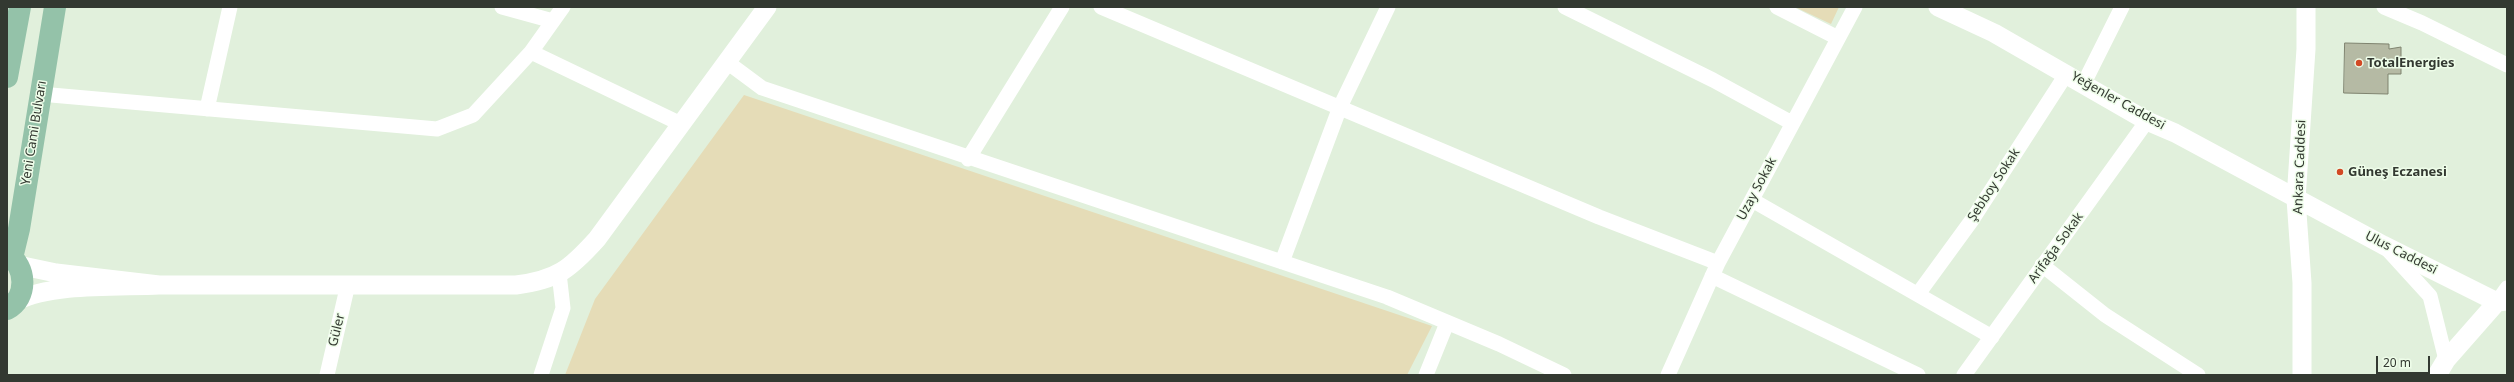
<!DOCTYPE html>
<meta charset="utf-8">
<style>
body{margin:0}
#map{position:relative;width:2514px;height:382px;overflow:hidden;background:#e1f0dc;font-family:"Noto Sans",sans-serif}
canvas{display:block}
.frame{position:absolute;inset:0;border:8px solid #333931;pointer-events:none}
.scale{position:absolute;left:2376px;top:356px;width:54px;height:18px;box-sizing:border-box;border:2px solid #333931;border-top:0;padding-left:5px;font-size:12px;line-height:14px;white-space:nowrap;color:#333931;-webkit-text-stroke:3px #eefde9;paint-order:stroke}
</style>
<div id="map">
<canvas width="2514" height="382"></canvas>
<div class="frame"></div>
<div class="scale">20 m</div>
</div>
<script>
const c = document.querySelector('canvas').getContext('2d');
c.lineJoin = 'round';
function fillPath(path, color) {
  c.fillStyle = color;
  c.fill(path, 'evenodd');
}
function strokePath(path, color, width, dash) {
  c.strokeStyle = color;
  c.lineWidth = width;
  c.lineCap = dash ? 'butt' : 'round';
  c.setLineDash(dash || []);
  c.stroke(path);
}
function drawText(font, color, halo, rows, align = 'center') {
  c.font = font + ' "Noto Sans",sans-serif';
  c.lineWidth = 3;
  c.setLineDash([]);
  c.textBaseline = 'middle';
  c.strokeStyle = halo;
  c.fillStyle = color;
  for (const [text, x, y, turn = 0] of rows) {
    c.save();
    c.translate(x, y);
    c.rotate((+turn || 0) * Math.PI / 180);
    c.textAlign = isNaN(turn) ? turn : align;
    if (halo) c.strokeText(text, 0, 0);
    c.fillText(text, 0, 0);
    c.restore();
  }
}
const green = new Path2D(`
 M1795 7H1839L1831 24Z
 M744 95 1432 326 1407 375H565L595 299Z`);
const building = new Path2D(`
 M2345 43 2389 44V49L2401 47V74H2388V94L2344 93Z`);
const minor = new Path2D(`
 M502 7 553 21
 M1101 7 1599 217 1718 263
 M1565 7 1713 80 1792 123
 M1777 7 1838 38
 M2384 7 2422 23 2507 65
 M531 52 681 124
 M727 62 762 88 1387 297 1499 344 1564 375
 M2084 83 2122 7
 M40 94 437 129 473 115 531 52 563 7
 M207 109 230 7
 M968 159 1062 7
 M1752 200 1992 337
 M2388 250 2430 296 2446 360
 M1282 262 1340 107 1388 7
 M2042 265 2105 315 2198 375
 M1712 276 1918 375
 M1918 294 1972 220 2067 73
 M2497 302 2507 288
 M327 375 348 284
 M541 375 563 308 559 273
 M1426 375 1447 323
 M1668 375 1718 263 1855 7
 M1964 375 2147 121`);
const tertiary = new Path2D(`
 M1938 7 1994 33 2147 121 2175 133 2383 245 2497 302 2507 301
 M159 285H516C557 280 570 269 597 239L767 7
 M17 301C51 283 119 287 159 285L56 273 18 265
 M2302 375V283L2296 199 2306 49V7
 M2437 375 2446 360 2497 302`);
const primary = new Path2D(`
 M7 77 20 7
 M7 254C27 266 28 298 7 309
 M12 258 19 229 55 7`);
const markers = [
 [2359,63,4,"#d24924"],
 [2340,172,4,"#d24924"]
];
const poiNames = [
 ["TotalEnergies",2367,63],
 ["Güneş Eczanesi",2348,172]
];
const streetNames = [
 ["Yeğenler Caddesi",2118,101,29],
 ["Yeni Cami Bulvarı",34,133,-81],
 ["Ankara Caddesi",2300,167,-88],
 ["Şebboy Sokak",1994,185,-57],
 ["Uzay Sokak",1757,189,-62],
 ["Arifağa Sokak",2056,248,-54],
 ["Ulus Caddesi",2401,253,27],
 ["Güler",337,330,-76]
];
fillPath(green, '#e5dcb7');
fillPath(building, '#b5baa4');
strokePath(building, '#7f836f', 1);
strokePath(minor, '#fff', 15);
strokePath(tertiary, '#fff', 19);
strokePath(primary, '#94c2a9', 22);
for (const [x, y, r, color] of markers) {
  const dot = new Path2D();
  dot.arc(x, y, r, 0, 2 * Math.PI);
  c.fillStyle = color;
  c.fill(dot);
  strokePath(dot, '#eefde9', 1.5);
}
drawText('bold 13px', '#333931', '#eefde9', poiNames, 'left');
drawText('13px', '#333931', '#eefde9', streetNames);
</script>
